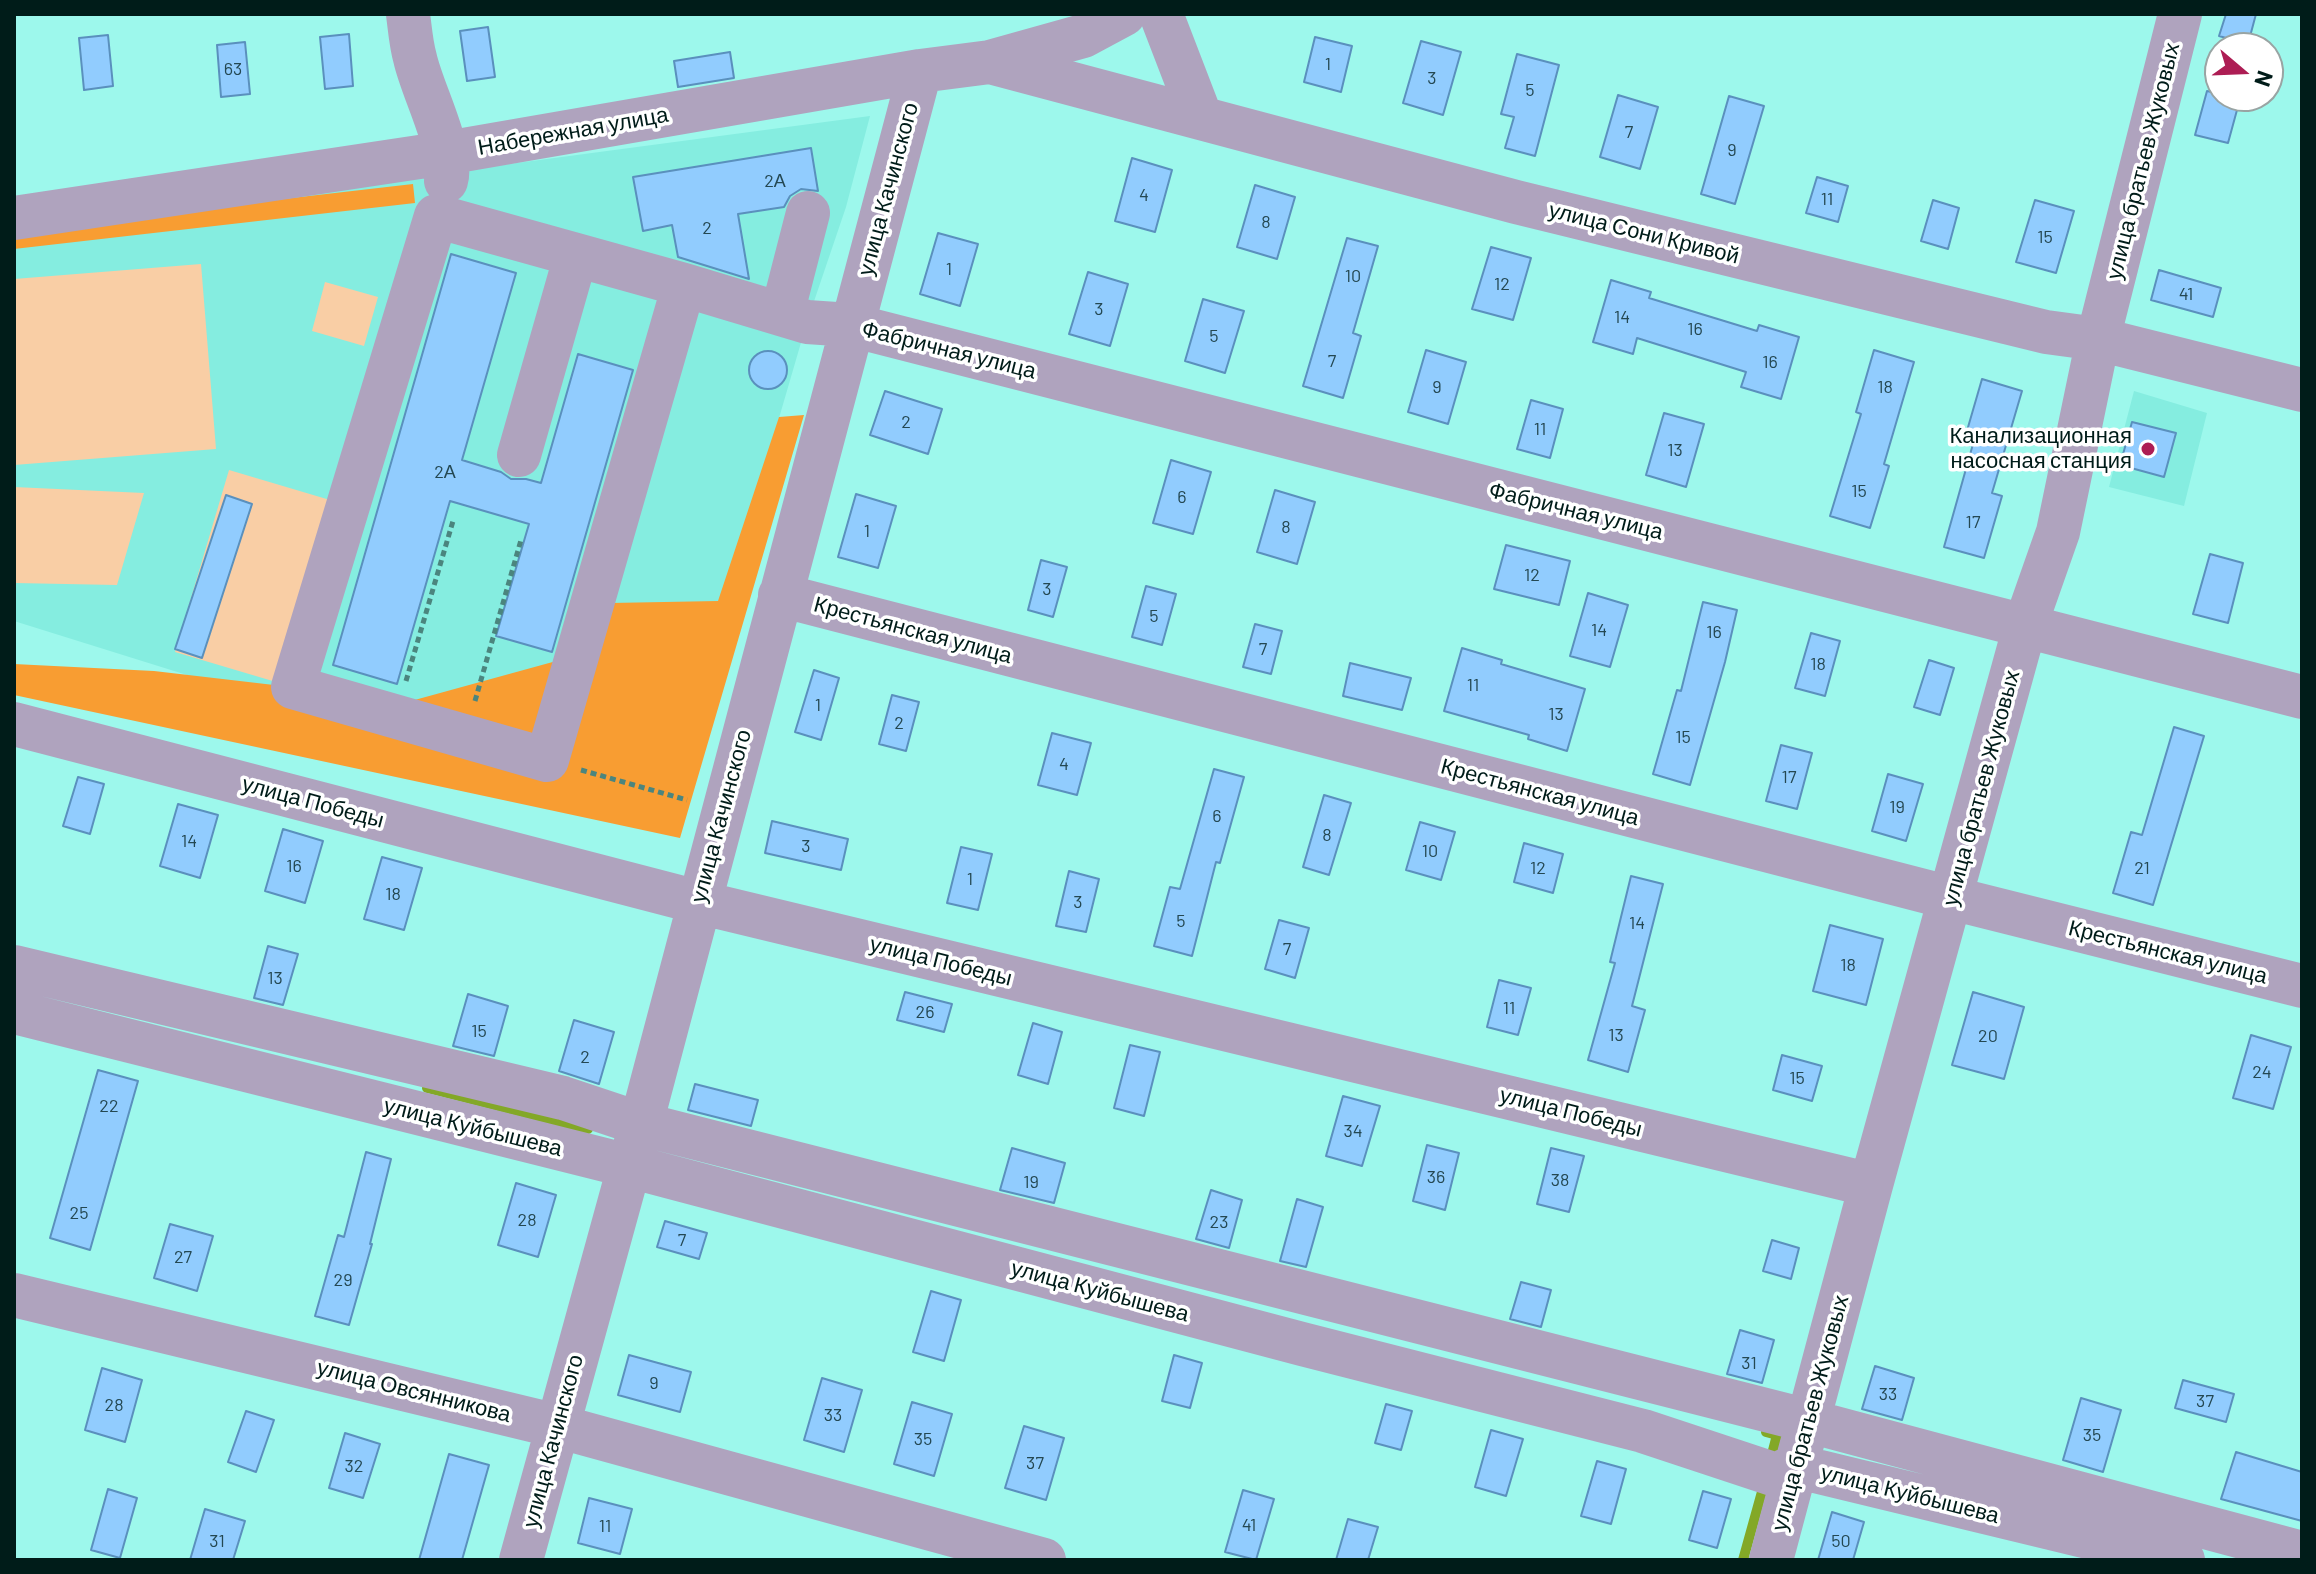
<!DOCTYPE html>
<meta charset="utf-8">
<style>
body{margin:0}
#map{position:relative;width:2316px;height:1574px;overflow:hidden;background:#9df8ec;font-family:Barlow,sans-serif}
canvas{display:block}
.frame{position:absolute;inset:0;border:16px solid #001c19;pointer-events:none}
.north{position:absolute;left:2204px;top:32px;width:80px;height:80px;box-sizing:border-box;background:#fff;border:2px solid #99a4a3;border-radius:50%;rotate:109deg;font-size:22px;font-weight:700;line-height:32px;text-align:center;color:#001c19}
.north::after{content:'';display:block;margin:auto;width:28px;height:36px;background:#ad1d54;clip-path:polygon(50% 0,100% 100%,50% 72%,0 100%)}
</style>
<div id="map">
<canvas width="2316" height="1574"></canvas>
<div class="frame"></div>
<div class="north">N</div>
</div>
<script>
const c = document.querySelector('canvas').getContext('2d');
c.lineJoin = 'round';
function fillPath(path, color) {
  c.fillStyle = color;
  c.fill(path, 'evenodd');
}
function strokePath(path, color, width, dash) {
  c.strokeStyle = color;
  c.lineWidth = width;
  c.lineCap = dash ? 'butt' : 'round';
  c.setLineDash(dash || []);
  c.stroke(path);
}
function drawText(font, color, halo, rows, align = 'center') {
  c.font = font + ' Barlow,sans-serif';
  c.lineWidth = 7;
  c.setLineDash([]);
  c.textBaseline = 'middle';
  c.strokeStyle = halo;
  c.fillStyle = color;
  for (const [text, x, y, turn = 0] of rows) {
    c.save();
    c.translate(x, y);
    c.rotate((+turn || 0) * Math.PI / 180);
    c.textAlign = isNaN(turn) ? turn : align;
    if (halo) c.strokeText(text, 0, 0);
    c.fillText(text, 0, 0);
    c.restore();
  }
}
const built = new Path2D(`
 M870 116 846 207 807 322 661 823 14 621V223L449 172Z
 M2134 391 2207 413 2184 506 2109 487Z`);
const green = new Path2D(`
 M201 264 216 449 14 465V279Z
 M325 282 378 297 364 346 312 331Z
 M229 470 330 500 276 682 175 652Z
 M14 487 144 493 117 585 14 583Z`);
const forest = new Path2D(`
 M413 184 415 203 14 249V230Z
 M804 415 680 838 14 695V664L154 671 411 701 589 652 610 603 718 601 779 417Z`);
const stream = new Path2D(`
 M427 1088 588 1129
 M1766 1432 1777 1435 1770 1462
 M1743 1560 1765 1481`);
const building = new Path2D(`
 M2226 14H2256L2248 44 2219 36Z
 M488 27 495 77 467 81 460 31Z
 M349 34 353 86 325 89 320 37Z
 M108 35 113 86 84 90 79 38Z
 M1315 37 1352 46 1341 92 1304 82Z
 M1421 41 1461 52 1443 115 1403 103Z
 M245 42 250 94 221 97 217 45Z
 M730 52 734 78 678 87 674 61Z
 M1517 54 1559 65 1535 156 1505 148 1514 117 1501 114Z
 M2207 91 2220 94V96L2240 99 2228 143 2195 135Z
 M1618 95 1658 107 1640 169 1600 157Z
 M1729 96 1764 106 1735 204 1701 194Z
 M811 148 818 191 801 189 790 196 784 207 738 214 749 279 678 257 672 225 643 231 633 177Z
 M1132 158 1172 170 1155 232 1115 221Z
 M1817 177 1848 186 1838 222 1806 213Z
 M1255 185 1295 197 1277 259 1237 247Z
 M1933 200 1959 208 1948 249 1921 241Z
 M2035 200 2074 211 2056 273 2016 262Z
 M938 233 978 244 960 306 920 294Z
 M1347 238 1378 246 1353 333 1361 336 1343 398 1303 386Z
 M1491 247 1531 258 1513 320 1472 309Z
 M451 254 516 273 462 460 501 472 511 479H526L541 483 578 354 633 370 552 652 496 636 529 524 450 501 397 684 333 665Z
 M2159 270 2221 288 2213 317 2151 300Z
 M1088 272 1128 284 1110 346 1069 334Z
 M1611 280 1651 292 1649 298 1757 331 1759 325 1799 337 1781 399 1741 387 1746 372 1637 338 1633 354 1593 342Z
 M1203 299 1244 311 1225 373 1185 361Z
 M1426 350 1466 362 1448 424 1408 412Z
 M1874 350 1914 362 1884 464 1889 466 1870 528 1830 516 1861 414 1856 412Z
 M749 370a19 19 0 1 1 38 0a19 19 0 1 1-38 0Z
 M1982 379 2022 391 1992 493 2002 496 1984 558 1944 547 1973 444 1964 441Z
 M885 391 942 409 928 454 870 435Z
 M1531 400 1563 409 1550 458 1517 449Z
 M1664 413 1704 424 1686 487 1646 475Z
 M2132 422 2176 433 2164 477 2120 465Z
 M1171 460 1211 472 1193 534 1153 523Z
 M1275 490 1315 502 1297 564 1257 552Z
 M856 494 896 506 878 568 838 557Z
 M226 495 252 504 202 658 175 649Z
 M1506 545 1570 561 1559 605 1494 589Z
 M2210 554 2243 563 2228 623 2193 614Z
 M1041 560 1067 567 1053 617 1028 610Z
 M1146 586 1176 594 1162 645 1132 637Z
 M1588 593 1628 605 1610 667 1570 656Z
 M1703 602 1737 610 1725 662 1690 785 1653 774 1677 690 1681 691Z
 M1255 624 1282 631 1271 674 1243 667Z
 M1811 633 1840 641 1825 696 1795 688Z
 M1462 648 1502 660 1501 664 1585 689 1567 751 1528 739 1529 735 1444 711Z
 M1929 660 1954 668 1940 715 1914 707Z
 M1350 663 1411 678 1402 710 1343 696Z
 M814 670 839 678 821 740 795 732Z
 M892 695 919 702 906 751 879 744Z
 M2174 727 2204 736 2153 905 2113 893 2131 832 2142 835Z
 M1052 733 1091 743 1077 795 1038 785Z
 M1781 745 1812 753 1797 809 1766 801Z
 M1214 769 1244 777 1220 863 1216 862 1192 956 1154 946 1170 887 1180 889Z
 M1888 774 1923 784 1906 841 1872 831Z
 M78 777 104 784 90 834 63 826Z
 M1324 795 1351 803 1329 875 1303 867Z
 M178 804 218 815 200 878 160 866Z
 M772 821 848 839 841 870 765 853Z
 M1420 822 1455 832 1441 880 1406 870Z
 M283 829 323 841 305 903 265 891Z
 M1524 843 1563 854 1553 893 1514 882Z
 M961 847 992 854 978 910 947 903Z
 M382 857 422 868 404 930 364 919Z
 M1069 871 1099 879 1086 932 1056 926Z
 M1631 876 1663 884 1632 1006 1645 1010 1628 1072 1588 1060 1615 963 1610 962Z
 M1279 920 1309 928 1295 978 1265 969Z
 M1830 925 1883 939 1866 1005 1813 991Z
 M268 946 298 954 283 1005 254 998Z
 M1499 980 1531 988 1518 1035 1487 1027Z
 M905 992 952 1004 944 1032 897 1020Z
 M1973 992 2024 1007 2004 1079 1952 1065Z
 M468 994 508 1006 494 1056 453 1046Z
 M574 1020 614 1032 599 1084 559 1071Z
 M1033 1023 1062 1032 1048 1084 1018 1075Z
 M2251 1035 2291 1047 2273 1109 2233 1098Z
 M1130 1045 1160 1052 1144 1116 1114 1108Z
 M1782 1055 1822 1066 1812 1101 1773 1090Z
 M98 1070 138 1081 90 1250 50 1238Z
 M695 1084 758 1100 751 1126 688 1110Z
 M1343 1096 1380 1106 1362 1166 1326 1156Z
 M1427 1145 1459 1153 1445 1210 1413 1201Z
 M1012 1148 1065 1163 1054 1203 1000 1190Z
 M1551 1148 1584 1156 1569 1212 1537 1204Z
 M366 1152 391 1159 370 1244H372L349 1325 315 1316 338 1235 344 1237Z
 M516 1183 556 1195 538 1257 498 1245Z
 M1211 1190 1242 1200 1229 1248 1196 1239Z
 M1297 1199 1323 1207 1306 1267 1280 1261Z
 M665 1221 707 1233 699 1259 657 1247Z
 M170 1224 213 1236 197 1291 154 1278Z
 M1772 1240 1799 1248 1791 1279 1763 1271Z
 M1521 1282 1551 1290 1541 1327 1510 1319Z
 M931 1291 961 1300 944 1361 913 1352Z
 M1740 1330 1774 1340 1762 1383 1727 1374Z
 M629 1355 691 1372 680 1412 618 1395Z
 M1174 1355 1202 1363 1190 1408 1162 1401Z
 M1875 1366 1914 1378 1902 1420 1862 1409Z
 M102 1368 142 1380 125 1442 85 1430Z
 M822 1378 862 1390 844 1452 804 1440Z
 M2183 1380 2234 1394 2226 1422 2175 1408Z
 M2081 1398 2121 1410 2103 1472 2063 1460Z
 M912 1402 952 1414 934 1476 894 1464Z
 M1386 1404 1412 1411 1401 1450 1375 1443Z
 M246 1411 274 1420 256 1472 228 1462Z
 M1024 1426 1064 1438 1046 1500 1005 1488Z
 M1491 1430 1523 1439 1506 1496 1475 1487Z
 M345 1433 380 1444 363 1498 329 1488Z
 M2236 1452 2302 1472V1521L2221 1499Z
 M449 1454 489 1465 462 1560H419Z
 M1597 1461 1626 1469 1611 1524 1581 1516Z
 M108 1489 137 1498 120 1558 91 1550Z
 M1243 1490 1274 1499 1256 1560 1225 1552Z
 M1703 1491 1731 1499 1717 1548 1689 1540Z
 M589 1498 632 1509 620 1554 578 1543Z
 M205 1509 245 1521 233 1560H190Z
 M1832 1512 1864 1522 1853 1560H1818Z
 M1348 1519 1378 1527 1368 1560H1336Z`);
const path = new Path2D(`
 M406 681 453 521
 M475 701 521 540
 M581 770 687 800`);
const minor = new Path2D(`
 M408 14C410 29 411 44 415 58 422 91 455 151 446 181
 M1161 14 1201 118
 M990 62 1516 202 2046 332 2098 339 2302 390
 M14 218 446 153 920 71 990 62 1083 36 1124 14
 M684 285 547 760 293 687 436 216 684 285 807 322 851 325 2302 697
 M782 314 808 213
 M519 455 576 255
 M780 595 1951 898 2302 986
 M14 724 698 902 1871 1185
 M14 967 563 1098 641 1124 1809 1421 2302 1553
 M14 1012 629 1166 1302 1344 1643 1431 1776 1475 1795 1466 2183 1560
 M14 1295 557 1426 1044 1560
 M521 1560 641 1124 920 71
 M1771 1560 1871 1185 2025 626 2058 532 2098 339 2180 14`);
const markers = [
 [2148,449,8,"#ad1d54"]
];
const numberNames = [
 ["1",1328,64],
 ["63",233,69],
 ["3",1432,78],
 ["5",1530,90],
 ["7",1629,132],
 ["9",1732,150],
 ["2А",775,181],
 ["4",1144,195],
 ["11",1827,199],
 ["8",1266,222],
 ["2",707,228],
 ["15",2045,237],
 ["1",949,269],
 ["10",1353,276],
 ["12",1502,284],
 ["41",2186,294],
 ["3",1099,309],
 ["14",1622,317],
 ["16",1695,329],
 ["5",1214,336],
 ["7",1332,361],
 ["16",1770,362],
 ["9",1437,387],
 ["18",1885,387],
 ["2",906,422],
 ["11",1540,429],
 ["13",1675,450],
 ["2А",445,472],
 ["15",1859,491],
 ["6",1182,497],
 ["17",1973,522],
 ["8",1286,527],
 ["1",867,531],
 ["12",1532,575],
 ["3",1047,589],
 ["5",1154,616],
 ["14",1599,630],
 ["16",1714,632],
 ["7",1263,649],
 ["18",1818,664],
 ["11",1473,685],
 ["1",818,705],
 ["13",1556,714],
 ["2",899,723],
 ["15",1683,737],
 ["4",1064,764],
 ["17",1789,777],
 ["19",1897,807],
 ["6",1217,816],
 ["8",1327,835],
 ["14",189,841],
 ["3",806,846],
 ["10",1430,851],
 ["16",294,866],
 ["12",1538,868],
 ["21",2142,868],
 ["1",970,879],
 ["18",393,894],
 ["3",1078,902],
 ["5",1181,921],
 ["14",1637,923],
 ["7",1287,949],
 ["18",1848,965],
 ["13",275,978],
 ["11",1509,1008],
 ["26",925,1012],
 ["15",479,1031],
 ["13",1616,1035],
 ["20",1988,1036],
 ["2",585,1057],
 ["24",2262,1072],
 ["15",1797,1078],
 ["22",109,1106],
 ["34",1353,1131],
 ["36",1436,1177],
 ["38",1560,1180],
 ["19",1031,1182],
 ["25",79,1213],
 ["28",527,1220],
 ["23",1219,1222],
 ["7",682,1240],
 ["27",183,1257],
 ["29",343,1280],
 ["31",1749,1363],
 ["9",654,1383],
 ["33",1888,1394],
 ["37",2205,1401],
 ["28",114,1405],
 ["33",833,1415],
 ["35",2092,1435],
 ["35",923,1439],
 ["37",1035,1463],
 ["32",354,1466],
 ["41",1249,1525],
 ["11",605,1526],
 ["31",217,1541],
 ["50",1841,1541]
];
const streetNames = [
 ["Набережная улица",573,131,-10],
 ["улица братьев Жуковых",2143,161,-76],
 ["улица Качинского",888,189,-75],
 ["улица Сони Кривой",1644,233,14],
 ["Фабричная улица",949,350,14],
 ["Фабричная улица",1576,511,14],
 ["Крестьянская улица",913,630,15],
 ["улица братьев Жуковых",1981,788,-75],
 ["Крестьянская улица",1540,792,15],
 ["улица Победы",313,802,15],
 ["улица Качинского",721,816,-75],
 ["Крестьянская улица",2168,952,14],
 ["улица Победы",941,961,14],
 ["улица Победы",1571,1112,14],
 ["улица Куйбышева",473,1127,14],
 ["улица Куйбышева",1100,1291,15],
 ["улица Овсянникова",414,1391,14],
 ["улица братьев Жуковых",1810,1413,-75],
 ["улица Качинского",553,1441,-75],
 ["улица Куйбышева",1910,1494,14]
];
const poiNames = [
 ["Канализационная",2132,436],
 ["насосная станция",2132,461]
];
fillPath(built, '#85ede0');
fillPath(green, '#f9cea5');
fillPath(forest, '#f89d32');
strokePath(stream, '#83a827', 10);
fillPath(building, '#91ccfe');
strokePath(building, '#5a90bd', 2);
strokePath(path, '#4b857e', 5, [6, 4]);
strokePath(minor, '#afa3be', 44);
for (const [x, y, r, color] of markers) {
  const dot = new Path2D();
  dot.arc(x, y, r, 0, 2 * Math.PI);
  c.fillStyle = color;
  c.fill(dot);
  strokePath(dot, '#fff', 3);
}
drawText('18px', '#244852', null, numberNames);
drawText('22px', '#001c19', '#fff', streetNames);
drawText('22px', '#001c19', '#fff', poiNames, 'right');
</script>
